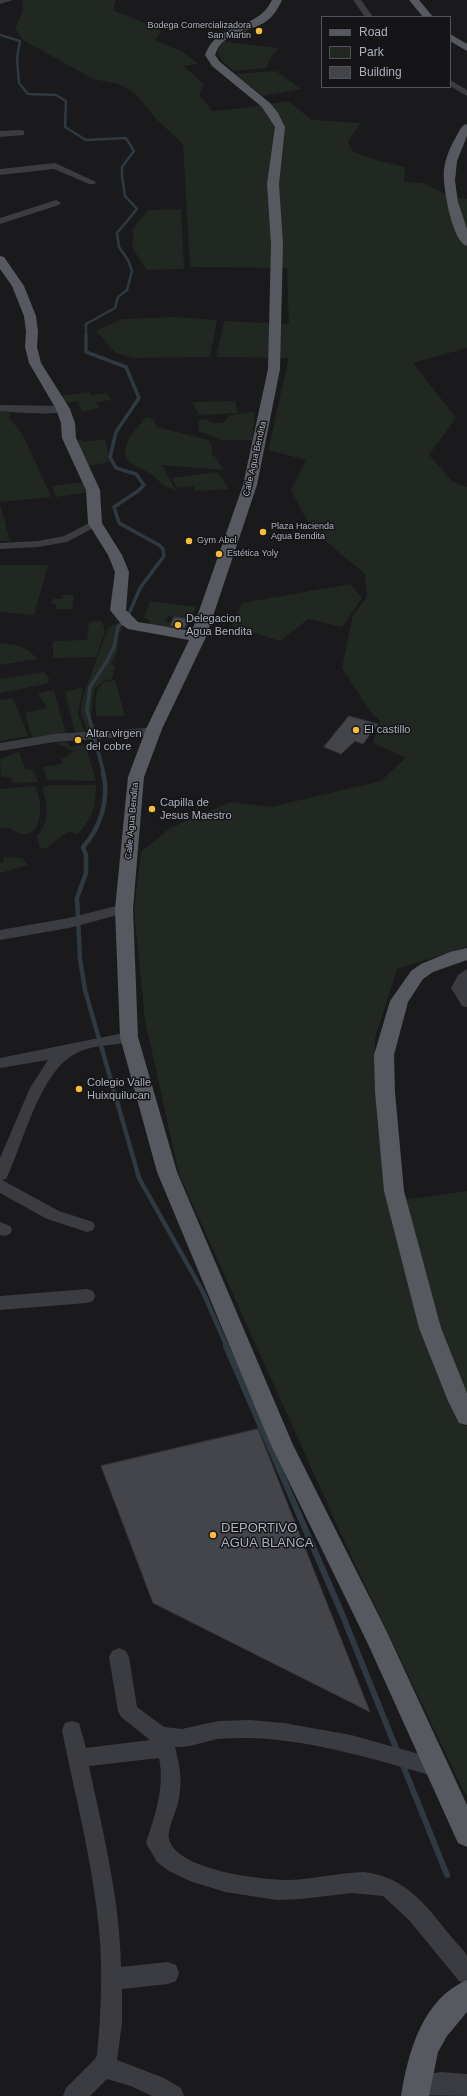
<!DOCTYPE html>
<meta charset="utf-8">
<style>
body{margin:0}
#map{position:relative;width:467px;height:2096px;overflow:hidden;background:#1a1a1d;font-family:Helvetica,sans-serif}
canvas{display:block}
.legend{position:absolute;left:321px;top:16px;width:130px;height:72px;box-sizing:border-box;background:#151518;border:1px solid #51535a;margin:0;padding:5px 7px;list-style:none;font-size:12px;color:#acb1bd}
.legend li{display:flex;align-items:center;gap:8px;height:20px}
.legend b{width:20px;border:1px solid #51535a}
</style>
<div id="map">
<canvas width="467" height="2096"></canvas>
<ul class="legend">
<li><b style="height:5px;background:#575961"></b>Road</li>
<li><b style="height:11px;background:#202821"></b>Park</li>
<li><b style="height:11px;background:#44454a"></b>Building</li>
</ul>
</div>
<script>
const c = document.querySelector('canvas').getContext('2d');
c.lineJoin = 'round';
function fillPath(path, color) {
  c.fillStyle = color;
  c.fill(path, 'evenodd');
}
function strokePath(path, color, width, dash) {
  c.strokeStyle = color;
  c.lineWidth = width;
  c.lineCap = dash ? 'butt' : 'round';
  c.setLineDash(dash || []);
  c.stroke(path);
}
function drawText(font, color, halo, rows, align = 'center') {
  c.font = font + ' Helvetica,sans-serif';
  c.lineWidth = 3;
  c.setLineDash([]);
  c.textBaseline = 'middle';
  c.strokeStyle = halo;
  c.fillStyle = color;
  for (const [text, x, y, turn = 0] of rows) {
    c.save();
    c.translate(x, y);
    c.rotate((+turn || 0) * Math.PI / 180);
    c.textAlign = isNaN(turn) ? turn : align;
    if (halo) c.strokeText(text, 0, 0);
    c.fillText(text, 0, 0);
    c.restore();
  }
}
const green = new Path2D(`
 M22 0H116L113 10 162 30 155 40 183 52 198 64 184 66 204 85 199 94 212 111 245 108 288 101 312 120 361 123 348 141 352 151 376 160 405 167 404 182 423 183 453 198 467 199V348L413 363 456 418 429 455 453 482 467 487V947L397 969 375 1038V1088L379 1141 388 1202 467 1191V1795L463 1790 346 1545 179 1174 145 1020 134 910 141 852 170 828 231 802 271 807 381 781 406 758 373 743 380 721 370 711 342 668 353 615 367 597 365 574 322 538 305 517 291 490 306 460 268 450 289 358 216 357 224 321 289 324 287 268 190 267 183 144 155 118 136 94 119 84 93 79 23 40 15 29 23 10Z
 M224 41 226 42 279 48 271 57 266 68 234 71 222 61 217 52Z
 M276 71 301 89 263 96 235 74Z
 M181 209 184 269 147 270 132 247 134 236 132 230 148 210Z
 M175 317 217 320 210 357 134 358 116 353 96 331 122 319Z
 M89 392 91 395 107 393 111 400 96 402 99 408 82 412 78 401 64 403 61 396Z
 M235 401 238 413 199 415 192 402Z
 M0 410H11L9 417 24 437 51 497 0 502Z
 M255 412 252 440H221L199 431 198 420 206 419 212 423H223L230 415Z
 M146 417 153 419 157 427 208 440 212 446V453L224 470 162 465 176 491C172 489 166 487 162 484 158 481 155 476 150 473 144 470 137 468 131 463 115 449 137 428 146 417Z
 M105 439 110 462 87 466 76 441 81 440 84 442Z
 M217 472 229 489 195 491 194 486 177 488 172 478Z
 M84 482 88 492 56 497 52 486Z
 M0 504 10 541H0Z
 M0 565H48L34 615 0 612Z
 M350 584 362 598 342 627 308 619 280 641 232 626 242 603Z
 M63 595H74L72 609H56V604H52L53 599H62Z
 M150 601 196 607 190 619 168 616 165 622 170 623 168 628 149 625 150 620 144 618Z
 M102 621 105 631 96 657 53 658V641L87 640 89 622Z
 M117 623 123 628 119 633 117 653 111 664 115 666 112 679 103 681 94 690 91 717 97 732 88 733 81 713 82 699 108 628Z
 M0 643C15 644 28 647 37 659L0 665Z
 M44 672 50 680 46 684 0 693V677L1 679Z
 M115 680 125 716H97C95 707 94 689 103 683 106 681 112 681 115 680Z
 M83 687 78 714 85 733H75L65 692Z
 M54 690 66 734 32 737 25 713 47 708 38 693Z
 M13 698 28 736 0 741V700Z
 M68 742 70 747 85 744 96 781 47 780 43 767 62 764V759L74 751 55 743Z
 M19 752 25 769 33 770 38 782 13 783 12 778 1 776 0 759Z
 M53 785H96C95 808 94 815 79 833L76 834 69 831 46 848 40 849 37 836C51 821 47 804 42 787Z
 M34 786 36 787C41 806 43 811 35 830L24 835 14 831 11 828H0V789Z
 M4 857 22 858 28 865 0 873V863H3Z`);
const streamFar3 = new Path2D(`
 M0 35 20 41 17 58 19 83 28 94 56 95 66 101 65 127 86 140 126 138 134 151 122 167V176L125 196 137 209 117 233 119 247 128 260 132 271 127 290 118 297 115 308 86 324V336`);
const streamFar2 = new Path2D(`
 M86 335V352L126 367 139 398 116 432 110 457 116 468 136 474 144 485 138 491 114 507 119 523 159 545 163 549 164 556 140 588 128 616 118 627 114 647 107 661 90 687 87 710 104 774`);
const streamFar1 = new Path2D(`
 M103 773C110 798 100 829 83 847L86 855V873L77 898 80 959 85 990 139 1178 203 1292 227 1347`);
const stream = new Path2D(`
 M226 1346 342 1614 398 1753
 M402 1763 447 1875`);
const building = new Path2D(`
 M174 617 189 619 185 628 170 626Z
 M349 716 378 724 363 744 355 741 341 754 324 747Z
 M258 1429 370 1712 153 1603 101 1466Z`);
const minor = new Path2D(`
 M0 0H13L0 4Z
 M353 0H361L373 17H365Z
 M450 80 467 90V96L450 86Z
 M21 130 24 131V135L0 137V131Z
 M55 163 96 182 95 184H89L54 169 0 175V169Z
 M56 200 61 203 59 205 0 224V218Z
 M0 405 63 406 68 409C61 417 12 412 0 411Z
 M95 520 101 523 99 525 67 542 38 547 0 549V543L38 541 64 536Z
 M146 728 152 732 151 735 54 742 0 751V743L54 734Z
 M124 904 129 906 131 909 129 912 69 928 0 940V930L69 918Z
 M467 969V1007L462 1006 451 988 458 975Z
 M129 1032 134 1033 136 1037 134 1041C115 1046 92 1044 75 1054 40 1072 24 1141 8 1175L6 1179 2 1180 59 1211 93 1222 95 1226 93 1230 87 1232 47 1219 0 1193V1158L30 1088 48 1060 0 1068V1058Z
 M0 1222 10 1226 12 1230 10 1234 4 1236 0 1235Z
 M87 1289 93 1291 95 1296 93 1301 87 1303 0 1310V1296Z
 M119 1648 126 1651 129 1657 137 1707 164 1727 182 1729 218 1721 250 1720 284 1723 351 1735 444 1761 447 1768 444 1775 437 1777C376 1760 314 1740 250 1738 240 1738 227 1738 217 1739 203 1742 189 1748 175 1747 180 1768 183 1781 178 1803 176 1811 167 1832 169 1838 174 1870 262 1880 289 1880 314 1879 339 1873 364 1872 405 1877 425 1904 449 1934 454 1941 463 1948 467 1956 467 1963 467 1976 467 1984L459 1981 409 1920 383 1896 352 1893 301 1899 277 1900 225 1892 190 1881 169 1871 157 1862 146 1843C155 1816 165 1787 159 1758L89 1766C103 1833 120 1899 121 1967L168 1962 176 1965 179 1973 176 1981 168 1984 122 1989V2023L117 2060 164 2078 181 2088 184 2096H152L131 2086 107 2079 90 2096H63L66 2088 95 2059 97 2055C101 2014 103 1971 99 1930 93 1863 75 1796 62 1730L65 1723 72 1721 79 1723 86 1748 150 1740 121 1717 118 1711 109 1657 112 1651Z
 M441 2072 467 2074V2096L408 2095 405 2087 408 2079 416 2076Z`);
const major = new Path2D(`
 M272 0H282C278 8 275 14 268 20 250 34 223 30 215 55L220 62 270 103 278 113 285 127 279 184 283 244 280 369 257 485 206 637 162 729 144 777 133 909 138 1037 177 1172 293 1445 386 1630 467 1805V1847L458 1843 368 1644 271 1445 157 1172 120 1037 115 909 128 777 146 729 189 640 128 629 122 625 110 610 115 572 108 555 88 523 86 490 62 438 61 423 56 409 29 363 25 347 26 332 24 316 12 286 0 269V256L4 257 24 286 36 316 38 332 37 347 41 363 70 409 75 423 76 438 100 490 102 523 122 555 129 572 126 610 138 622 192 631 243 485 268 369 271 244 267 184 275 127 262 107 212 66 205 55C217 21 257 32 272 0Z
 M409 0H419L433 17H423Z
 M450 34 467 44V51L450 41Z
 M467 124V136L457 161 455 181 458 202 467 229V246C452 242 442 184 444 169 446 157 450 147 456 137 459 132 461 125 467 124Z
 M467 948V960L433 972 423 979 408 1002 394 1055 395 1092 404 1191 441 1328 467 1393V1425L459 1423 448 1401 419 1328 384 1191 375 1092 374 1055 390 1001 411 971 421 964 450 952Z
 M467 1980V2012L447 2036 438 2052 429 2096H401C408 2053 422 1999 467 1980Z`);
const markers = [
 [259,31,4,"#f9bc36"],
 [263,532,4,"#f9bc36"],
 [189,541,4,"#f9bc36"],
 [219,554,4,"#f9bc36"],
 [178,625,4,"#f9bc36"],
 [356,730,4,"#f9bc36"],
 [78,740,4,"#f9bc36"],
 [152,809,4,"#f9bc36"],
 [79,1089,4,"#f9bc36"],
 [213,1535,4,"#f9bc36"]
];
const farPoinames = [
 ["Bodega Comercializadora",251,26,"right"],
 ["San Martin",251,36,"right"],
 ["Plaza Hacienda",271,527],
 ["Agua Bendita",271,537],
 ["Gym Abel",197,541],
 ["Estética Yoly",227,554]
];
const farStreetnames = [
 ["Calle Agua Bendita",255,459,-77],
 ["Calle Agua Bendita",132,821,-85]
];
const poiNames = [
 ["Delegacion",186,619],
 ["Agua Bendita",186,632],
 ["El castillo",364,730],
 ["Altar virgen",86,734],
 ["del cobre",86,747],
 ["Capilla de",160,803],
 ["Jesus Maestro",160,816],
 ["Colegio Valle",87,1083],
 ["Huixquilucan",87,1096]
];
const nearPoinames = [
 ["DEPORTIVO",221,1528],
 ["AGUA BLANCA",221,1543]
];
fillPath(green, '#202821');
strokePath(streamFar3, '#2f3942', 2.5);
strokePath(streamFar2, '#2f3942', 3.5);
strokePath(streamFar1, '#2f3942', 4.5);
strokePath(stream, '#2f3942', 6);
fillPath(building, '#44454a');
strokePath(building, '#343439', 1);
fillPath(minor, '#3b3c42');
fillPath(major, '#575961');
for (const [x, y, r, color] of markers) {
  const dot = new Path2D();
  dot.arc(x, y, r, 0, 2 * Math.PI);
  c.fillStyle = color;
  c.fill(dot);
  strokePath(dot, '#151518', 1.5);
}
drawText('9px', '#acb1bd', '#151518', farPoinames, 'left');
drawText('9px', '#acb1bd', '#151518', farStreetnames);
drawText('11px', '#acb1bd', '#151518', poiNames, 'left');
drawText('13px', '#acb1bd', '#151518', nearPoinames, 'left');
</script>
